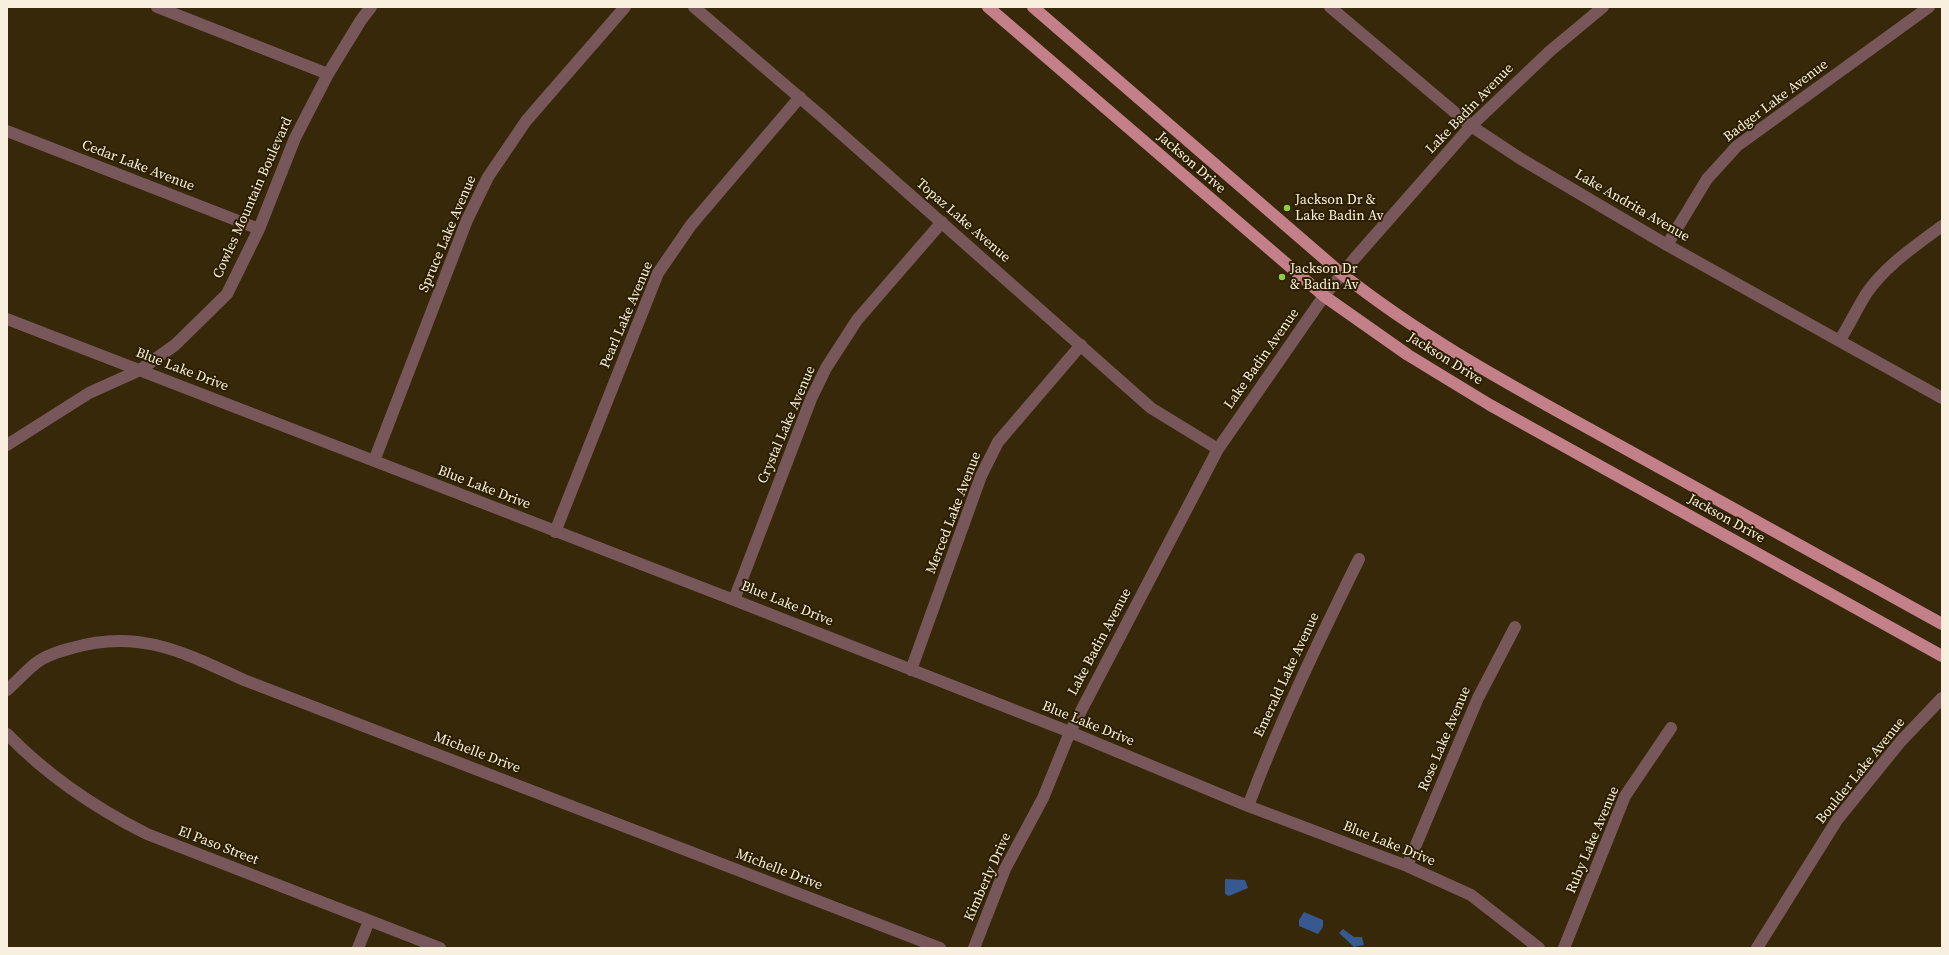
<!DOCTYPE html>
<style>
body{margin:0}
#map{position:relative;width:1949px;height:955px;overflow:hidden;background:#362809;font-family:"Source Serif 4",serif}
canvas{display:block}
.frame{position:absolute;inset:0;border:8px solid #f8efde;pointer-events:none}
</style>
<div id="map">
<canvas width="1949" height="955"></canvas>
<div class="frame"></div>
</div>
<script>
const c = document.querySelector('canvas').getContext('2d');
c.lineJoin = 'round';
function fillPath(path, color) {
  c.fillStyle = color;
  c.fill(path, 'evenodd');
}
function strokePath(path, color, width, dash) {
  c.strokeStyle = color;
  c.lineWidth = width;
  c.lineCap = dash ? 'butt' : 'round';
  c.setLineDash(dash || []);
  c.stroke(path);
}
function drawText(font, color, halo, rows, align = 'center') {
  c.font = font + ' "Source Serif 4",serif';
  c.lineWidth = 4;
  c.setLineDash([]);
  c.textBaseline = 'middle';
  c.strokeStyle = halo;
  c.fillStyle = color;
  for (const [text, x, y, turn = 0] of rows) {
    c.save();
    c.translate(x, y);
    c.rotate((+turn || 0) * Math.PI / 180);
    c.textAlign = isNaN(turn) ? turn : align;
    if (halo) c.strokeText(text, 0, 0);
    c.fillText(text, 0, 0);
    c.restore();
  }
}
const water = new Path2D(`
 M1225 879 1245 880 1248 888 1229 896 1225 894Z
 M1304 912 1323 920V927L1318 934 1299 926V920Z
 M1343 929 1354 937H1362L1364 945 1354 947 1339 933Z`);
const minor = new Path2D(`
 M157 7 328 74
 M694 7 820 115 1151 408 1218 449
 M1330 7 1471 126 1521 159 1667 245 1942 398
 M7 131 259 229
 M1667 245 1707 179 1737 146 1929 7
 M7 319 734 600 1070 732 1248 806 1407 866 1471 895 1539 948
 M1840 340C1849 325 1857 309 1866 294 1885 266 1915 246 1942 226
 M7 445 89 393 140 370 175 345 227 294 259 229 295 138 328 74 361 20 371 7
 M374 461 467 220 488 177 526 121 625 7
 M555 532 658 273 691 225 800 97
 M734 600 811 399 826 368 857 320 942 222
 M911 670 981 476 998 442 1081 345
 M7 690C17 681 26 671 36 663 46 655 61 651 72 648 139 628 185 653 244 680L940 948
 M7 734C48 776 95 808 147 834L440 948
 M1248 806C1280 721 1319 640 1359 559
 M1407 866 1478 698 1515 627
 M358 948 369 921
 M974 948 1005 869 1043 798 1070 732 1218 449 1324 296 1355 258 1471 126 1550 51 1603 7
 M1564 948 1625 796 1671 728
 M1757 948 1837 820 1901 741 1942 698`);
const major = new Path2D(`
 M988 7 1324 296 1408 355 1490 405 1942 656
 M1033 7 1342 274C1426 341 1522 391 1615 443 1724 503 1833 563 1942 624`);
const markers = [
 [1287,208,4,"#8dce44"],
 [1282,277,4,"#8dce44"]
];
const streetNames = [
 ["Badger Lake Avenue",1776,101,-37],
 ["Lake Badin Avenue",1470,109,-46],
 ["Jackson Drive",1191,163,41],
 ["Cedar Lake Avenue",138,166,21],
 ["Cowles Mountain Boulevard",253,198,-66],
 ["Lake Andrita Avenue",1632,206,30],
 ["Topaz Lake Avenue",963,221,41],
 ["Spruce Lake Avenue",448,234,-67],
 ["Pearl Lake Avenue",627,315,-67],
 ["Lake Badin Avenue",1262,359,-55],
 ["Jackson Drive",1445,359,32],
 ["Blue Lake Drive",182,370,21],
 ["Crystal Lake Avenue",787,425,-67],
 ["Blue Lake Drive",484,488,21],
 ["Merced Lake Avenue",954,513,-69],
 ["Jackson Drive",1726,519,29],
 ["Blue Lake Drive",787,604,22],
 ["Lake Badin Avenue",1100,642,-62],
 ["Emerald Lake Avenue",1287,675,-65],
 ["Blue Lake Drive",1088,724,22],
 ["Rose Lake Avenue",1445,739,-67],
 ["Michelle Drive",477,753,21],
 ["Boulder Lake Avenue",1861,771,-51],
 ["Ruby Lake Avenue",1593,840,-67],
 ["Blue Lake Drive",1389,844,22],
 ["El Paso Street",218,846,21],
 ["Michelle Drive",779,870,21],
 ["Kimberly Drive",988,877,-66]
];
const poiNames = [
 ["Jackson Dr &",1295,200],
 ["Lake Badin Av",1295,216],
 ["Jackson Dr",1290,269],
 ["& Badin Av",1290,285]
];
fillPath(water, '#375990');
strokePath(minor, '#77575a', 12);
strokePath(major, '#c38089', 12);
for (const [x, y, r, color] of markers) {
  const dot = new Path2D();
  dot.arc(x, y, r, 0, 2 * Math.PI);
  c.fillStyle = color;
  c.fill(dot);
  strokePath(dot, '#2c1e01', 1.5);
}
drawText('14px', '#f8efde', '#2c1e01', streetNames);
drawText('14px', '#f8efde', '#2c1e01', poiNames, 'left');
</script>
